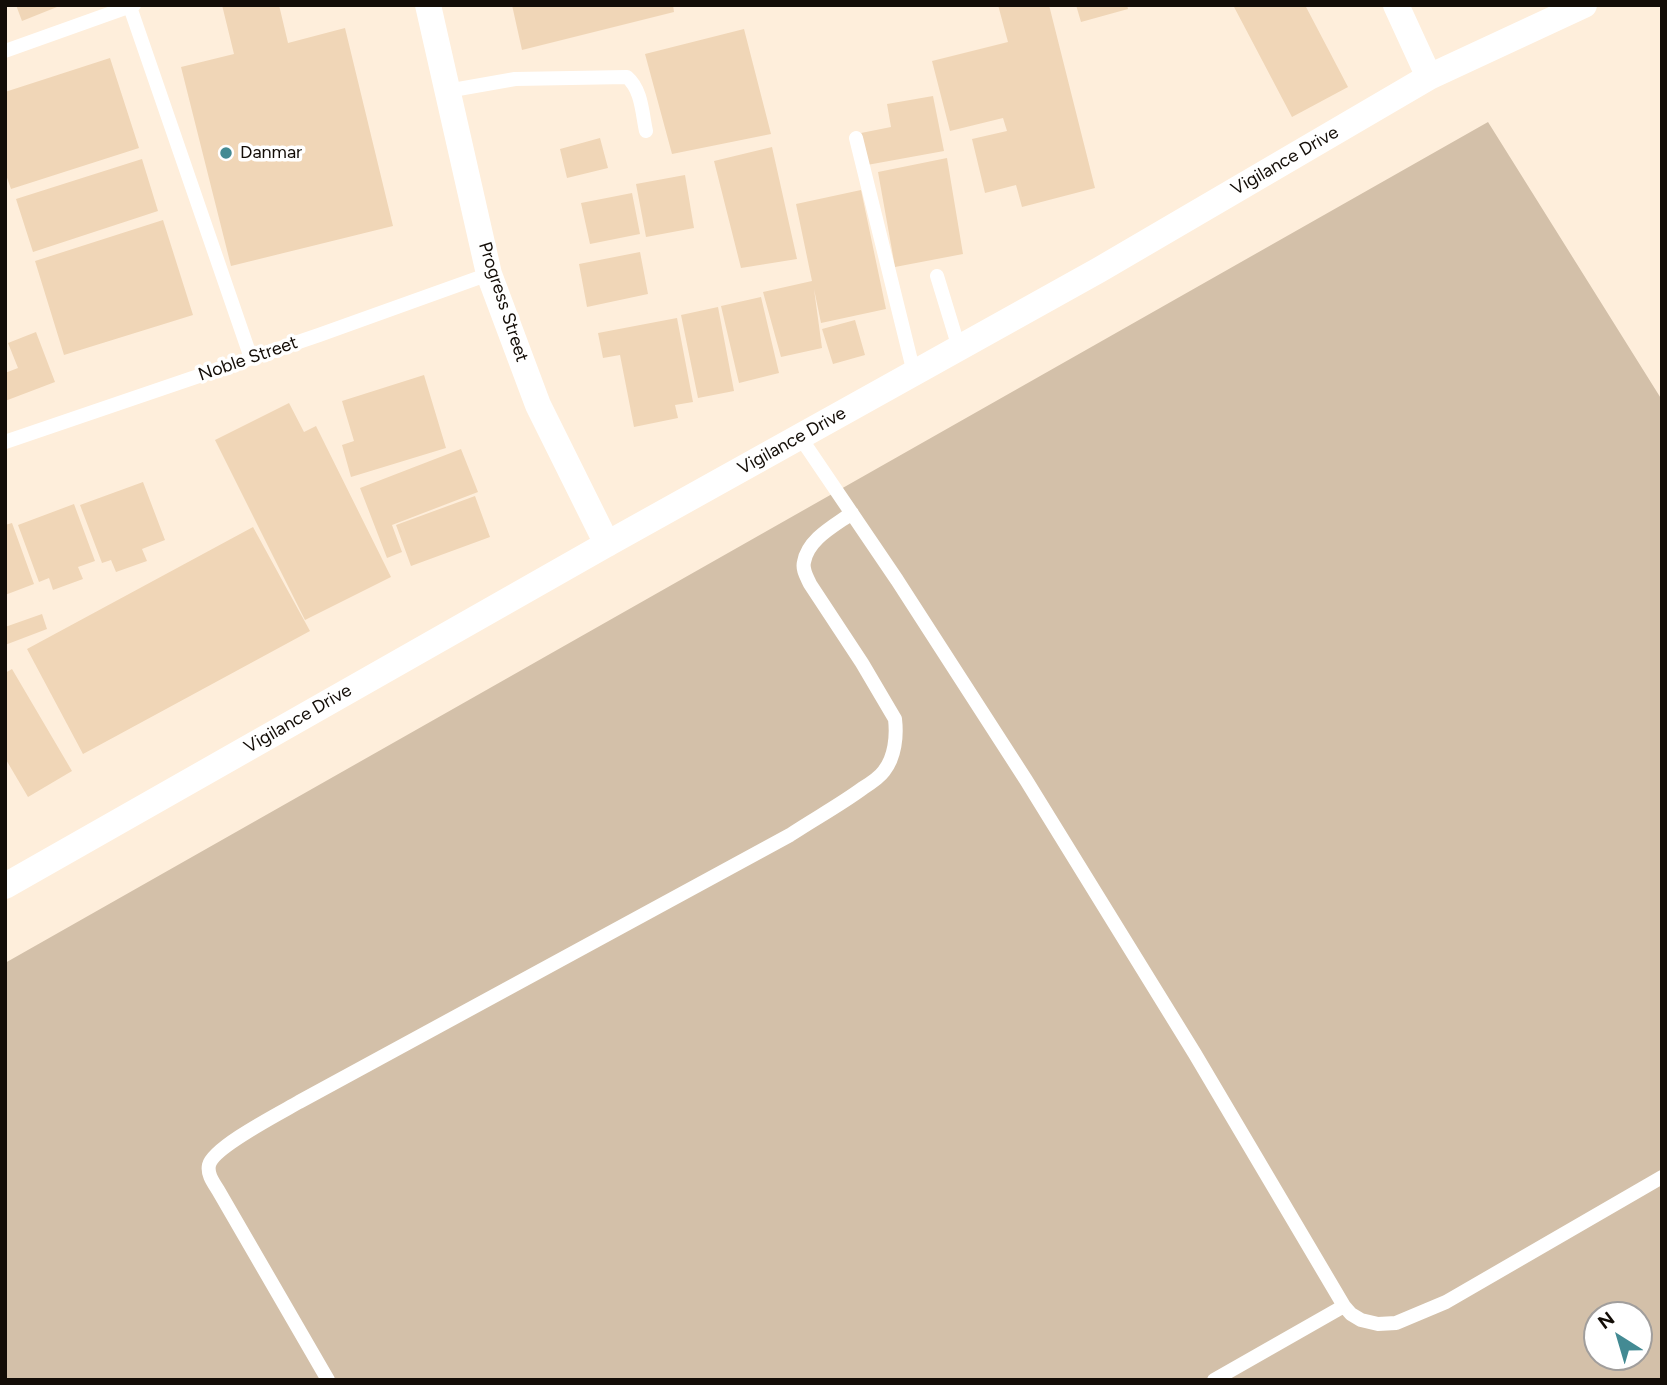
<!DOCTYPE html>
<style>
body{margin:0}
#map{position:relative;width:1667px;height:1385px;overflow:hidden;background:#feeedb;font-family:Figtree,sans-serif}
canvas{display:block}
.frame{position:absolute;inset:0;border:7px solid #130d07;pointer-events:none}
.north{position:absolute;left:1583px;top:1301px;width:70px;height:70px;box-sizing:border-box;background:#fff;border:2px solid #a19e9c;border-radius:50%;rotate:323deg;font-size:19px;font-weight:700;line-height:28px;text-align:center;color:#130d07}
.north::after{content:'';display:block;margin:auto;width:24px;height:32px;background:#438a93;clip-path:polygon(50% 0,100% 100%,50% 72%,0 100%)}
</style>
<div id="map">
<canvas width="1667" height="1385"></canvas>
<div class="frame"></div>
<div class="north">N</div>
</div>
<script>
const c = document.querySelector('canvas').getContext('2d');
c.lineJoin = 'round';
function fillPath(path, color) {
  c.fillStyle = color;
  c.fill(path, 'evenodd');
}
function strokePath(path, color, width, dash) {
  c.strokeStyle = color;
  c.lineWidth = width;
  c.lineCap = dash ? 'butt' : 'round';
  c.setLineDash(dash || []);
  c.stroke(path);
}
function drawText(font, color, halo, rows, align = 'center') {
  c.font = font + ' Figtree,sans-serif';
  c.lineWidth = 7;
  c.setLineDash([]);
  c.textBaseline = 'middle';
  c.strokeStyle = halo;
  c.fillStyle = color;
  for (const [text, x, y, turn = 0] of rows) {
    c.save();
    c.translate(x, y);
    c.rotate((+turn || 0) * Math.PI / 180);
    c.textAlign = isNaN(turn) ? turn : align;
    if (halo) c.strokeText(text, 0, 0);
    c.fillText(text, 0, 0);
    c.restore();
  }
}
const green = new Path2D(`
 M1488 122 1662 400V1380H5V963ZM1597 1315H1639V1357H1597Z`);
const building = new Path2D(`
 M16 5H62L22 21Z
 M222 5H279L288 43 345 28 393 226 231 266 181 67 234 54Z
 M512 5H673L674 12 522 50Z
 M998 5H1049L1095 188 1022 207 1016 185 985 193 972 139 1007 131 1003 118 950 131 932 61 1008 42Z
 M1076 5H1127L1128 9 1081 22Z
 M1233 5H1305L1348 87 1292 117Z
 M744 29 771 134 672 154 645 54Z
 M110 58 139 148 11 189 5 172V92Z
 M933 96 944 151 867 165 861 133 891 127 887 104Z
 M600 138 608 168 567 178 560 149Z
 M772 147 797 259 741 268 714 161Z
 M947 158 963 254 895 267 878 172Z
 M142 159 158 211 33 252 16 199Z
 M685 175 694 228 646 237 636 184Z
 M861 190 886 309 821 323 814 289 822 348 781 357 763 292 812 281 796 204Z
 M632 193 640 234 590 244 581 203Z
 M163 220 193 315 64 355 35 261Z
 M640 252 648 294 587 307 579 264Z
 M761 297 779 373 739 383 721 306Z
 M718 307 734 391 698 398 681 315Z
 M677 318 693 402 675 405 678 418 634 427 620 355 603 358 598 333Z
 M855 320 865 355 833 364 822 329Z
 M36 332 55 382 5 401V373L18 368 8 343Z
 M424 375 446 448 351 477 342 445 354 441 342 401Z
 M289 403 304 432 316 426 391 577 305 620 215 440Z
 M461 449 478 492 392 525 402 552 387 558 360 488Z
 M143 482 165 540 142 549 147 561 116 572 111 560 102 563 80 505Z
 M475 496 490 537 411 566 396 525Z
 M74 504 95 561 78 567 83 579 53 590 49 578 39 582 18 525Z
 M12 523 34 584 5 595V525Z
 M253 527 310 631 83 754 27 649Z
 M42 614 47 629 5 645V627Z
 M12 669 72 771 28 797 5 758V673Z`);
const lane = new Path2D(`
 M130 7 251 358
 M5 51 134 5
 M447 91 515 79 627 77C642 90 642 113 646 131
 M856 138 914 373
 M937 276 959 348
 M800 437 897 580 1026 780 1195 1054 1344 1306 1351 1314 1361 1320 1378 1324 1396 1323 1446 1302 1662 1177
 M5 442 319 335 489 274
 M328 1380 218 1190C213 1182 207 1174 209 1165 213 1147 282 1112 299 1102L790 835C814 819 840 805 863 788 871 783 879 778 884 771 895 757 897 736 895 719L862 663 810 584C807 577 802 570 804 562 808 539 834 526 852 513
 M1214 1380 1344 1306`);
const street = new Path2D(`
 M428 5 489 274 538 405 607 544
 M1396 5 1429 77
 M5 886 607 544 1099 270 1429 77 1584 5`);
const markers = [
 [226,153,7,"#438a93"]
];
const poiNames = [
 ["Danmar",240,153]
];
const streetNames = [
 ["Vigilance Drive",1285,161,-30],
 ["Progress Street",503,302,72],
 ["Noble Street",248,359,-19],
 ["Vigilance Drive",792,441,-29],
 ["Vigilance Drive",298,719,-30]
];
fillPath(green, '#d3c0a9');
fillPath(building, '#f0d6b7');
strokePath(lane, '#fff', 14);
strokePath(street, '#fff', 26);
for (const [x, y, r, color] of markers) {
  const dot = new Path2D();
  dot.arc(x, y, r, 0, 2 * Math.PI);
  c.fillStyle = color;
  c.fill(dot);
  strokePath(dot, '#fff', 2.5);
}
drawText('18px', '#130d07', '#fff', poiNames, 'left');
drawText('18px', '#130d07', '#fff', streetNames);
</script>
